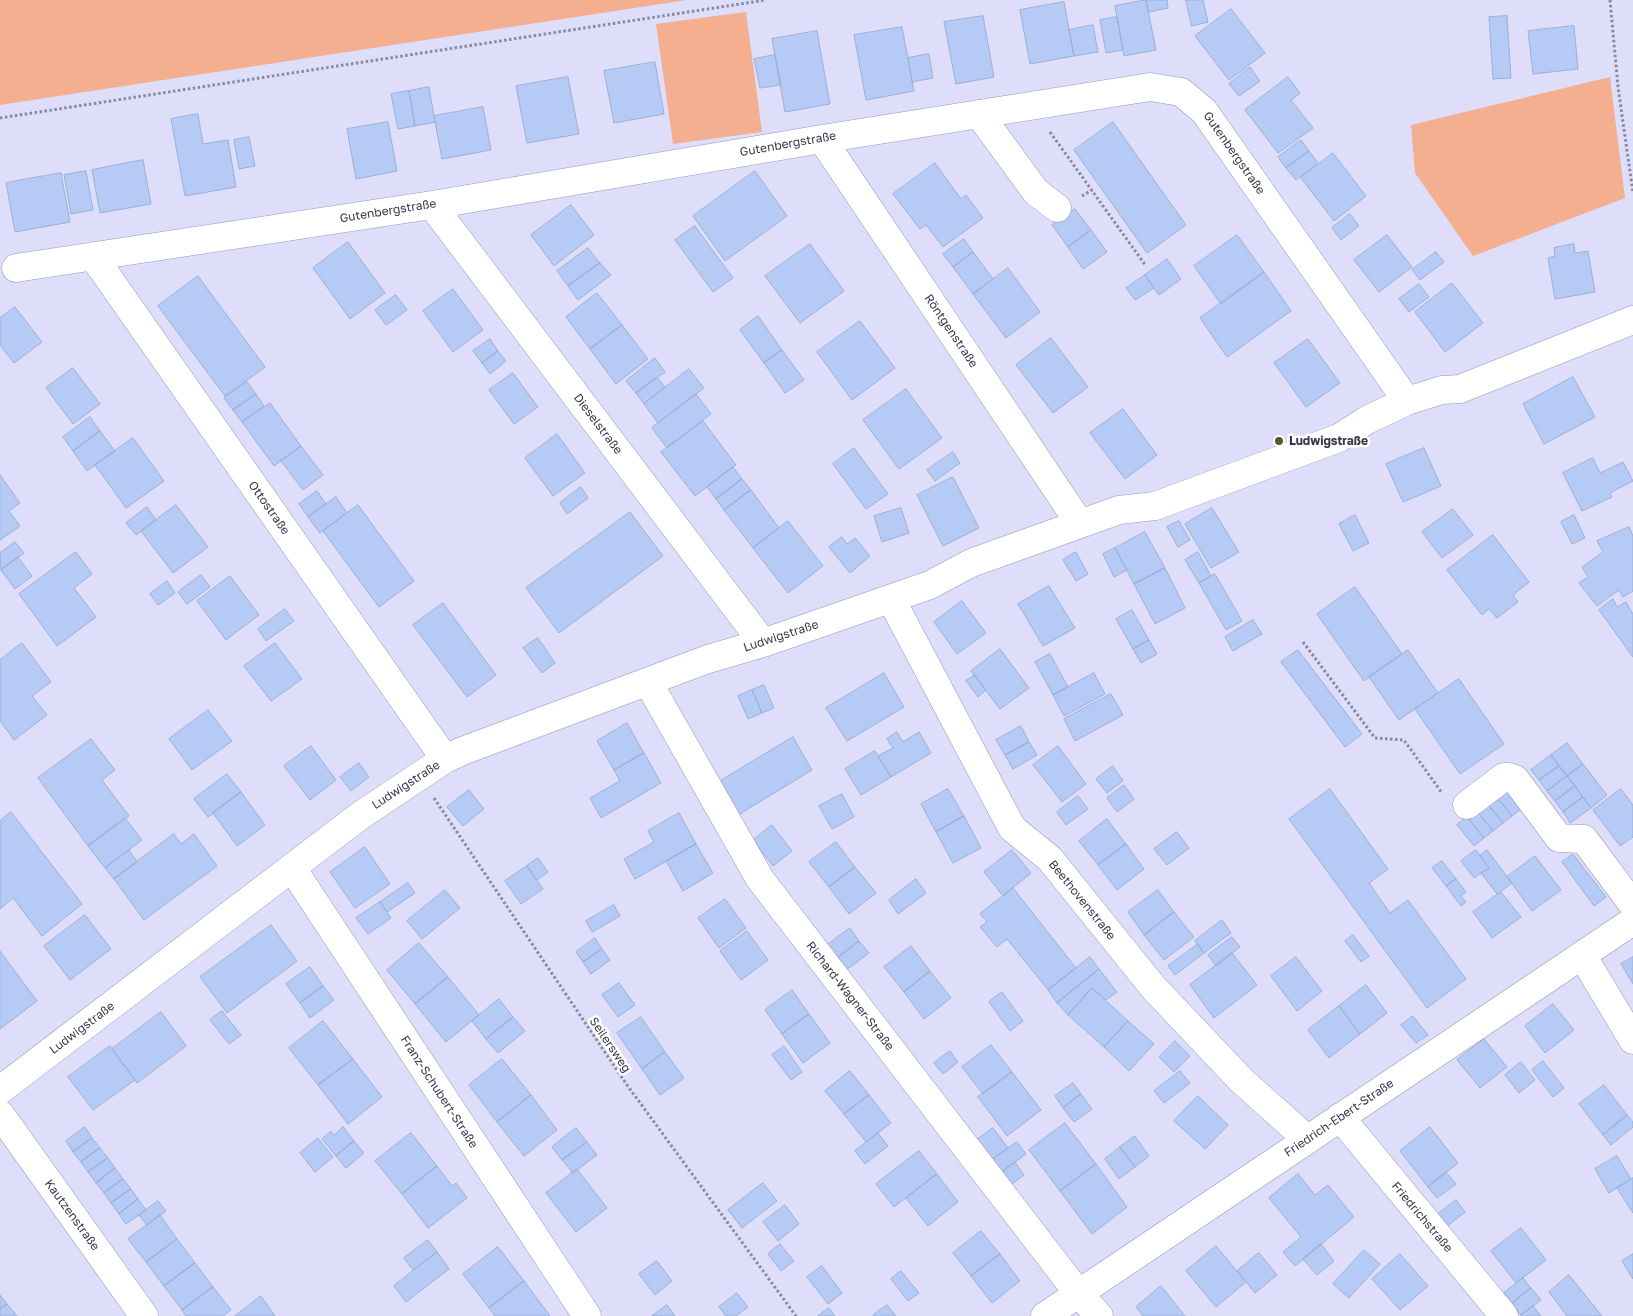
<!DOCTYPE html>
<meta charset="utf-8">
<style>
body{margin:0}
canvas{display:block;background:#dedefa}
</style>
<canvas width="1633" height="1316"></canvas>
<script>
const c = document.querySelector('canvas').getContext('2d');
c.lineJoin = 'round';
function fillPath(path, color) {
  c.fillStyle = color;
  c.fill(path, 'evenodd');
}
function strokePath(path, color, width, dash) {
  c.strokeStyle = color;
  c.lineWidth = width;
  c.lineCap = dash ? 'butt' : 'round';
  c.setLineDash(dash || []);
  c.stroke(path);
}
function drawText(font, color, halo, rows, align = 'center') {
  c.font = font + ' "Golos Text",sans-serif';
  c.lineWidth = 5;
  c.setLineDash([]);
  c.textBaseline = 'middle';
  c.strokeStyle = halo;
  c.fillStyle = color;
  for (const [text, x, y, turn = 0] of rows) {
    c.save();
    c.translate(x, y);
    c.rotate((+turn || 0) * Math.PI / 180);
    c.textAlign = isNaN(turn) ? turn : align;
    if (halo) c.strokeText(text, 0, 0);
    c.fillText(text, 0, 0);
    c.restore();
  }
}
const green = new Path2D(`
 M0 0H687L0 105Z
 M746 12 762 132 673 144 656 24Z
 M1610 77 1625 198 1473 256 1415 173 1411 125Z`);
const building = new Path2D(`
 M1146 0H1167L1168 8 1149 12Z
 M1146 0 1156 50 1124 56 1115 6Z
 M1186 0H1203L1208 22 1192 26Z
 M1064 2 1074 56 1030 64 1020 10Z
 M1231 9 1265 53 1229 80 1195 36Z
 M983 16 994 77 956 84 944 22Z
 M1507 16 1511 78 1493 79 1489 17Z
 M1117 17 1123 50 1106 53 1100 20Z
 M1093 25 1098 52 1074 56 1069 30Z
 M1574 26 1578 69 1533 74 1528 31Z
 M902 27 914 91 866 100 854 35Z
 M817 31 830 104 785 112 772 39Z
 M929 54 933 78 912 82 908 58Z
 M775 55 781 85 760 88 754 59Z
 M655 62 664 114 614 123 604 71Z
 M1250 67 1260 81 1239 96 1229 84Z
 M568 77 579 134 527 143 516 86Z
 M1288 77 1300 93 1291 100 1313 128 1278 153 1245 110Z
 M429 87 435 122 415 126 409 91Z
 M409 91 415 126 398 129 391 94Z
 M483 107 491 150 442 159 434 116Z
 M198 114 203 144 228 140 236 187 185 196 171 119Z
 M388 122 397 171 356 179 347 129Z
 M1113 122 1186 225 1147 253 1074 150Z
 M249 137 255 166 239 169 234 140Z
 M1301 140 1309 151 1286 168 1278 157Z
 M1309 151 1318 163 1296 180 1286 168Z
 M1333 153 1366 196 1334 221 1301 178Z
 M143 160 151 204 100 213 92 170Z
 M935 163 961 199 966 195 983 218 943 247 926 225 920 229 893 194Z
 M86 171 93 210 71 214 64 175Z
 M755 171 787 216 725 261 693 216Z
 M61 173 70 222 15 232 6 183Z
 M571 205 594 235 554 266 531 235Z
 M1075 209 1091 230 1068 247 1052 225Z
 M1350 214 1359 226 1341 240 1332 228Z
 M695 226 733 278 713 292 675 240Z
 M1091 230 1107 252 1083 269 1068 247Z
 M1237 235 1264 272 1221 304 1194 266Z
 M1387 235 1412 267 1379 292 1354 260Z
 M964 239 973 252 953 267 943 254Z
 M348 242 385 293 350 319 313 268Z
 M810 244 844 291 800 323 765 276Z
 M1574 244 1575 253 1588 251 1595 292 1555 299 1548 258 1555 256 1554 248Z
 M588 248 600 263 568 286 557 271Z
 M973 252 993 279 973 294 953 267Z
 M1436 252 1444 262 1420 280 1412 270Z
 M1167 259 1181 279 1159 295 1145 275Z
 M600 263 611 275 578 300 568 286Z
 M1008 268 1040 312 1006 338 973 294Z
 M1264 272 1291 311 1227 357 1200 318Z
 M1145 275 1154 288 1135 300 1126 288Z
 M198 276 265 367 225 396 158 306Z
 M1452 283 1483 323 1445 352 1415 312Z
 M1419 284 1429 297 1409 312 1399 299Z
 M453 289 483 330 453 352 423 311Z
 M597 293 622 325 590 349 566 317Z
 M396 295 407 310 386 325 375 310Z
 M15 307 42 342 14 363 0 345V318Z
 M758 316 782 350 764 363 740 330Z
 M860 321 895 368 852 400 817 352Z
 M622 325 648 359 616 384 590 349Z
 M1051 338 1088 387 1053 413 1016 365Z
 M490 339 498 351 482 363 473 351Z
 M1308 339 1340 383 1306 407 1274 363Z
 M782 350 804 380 785 393 764 363Z
 M498 351 506 361 490 374 482 363Z
 M655 358 665 372 636 393 626 381Z
 M73 368 100 404 73 424 46 388Z
 M689 369 704 388 658 423 644 404Z
 M513 373 538 407 514 424 489 390Z
 M657 377 665 387 644 404 636 393Z
 M1573 377 1595 417 1544 444 1523 404Z
 M247 382 256 394 233 410 224 398Z
 M906 389 942 438 899 469 863 420Z
 M256 394 264 406 242 422 233 410Z
 M696 394 711 414 667 448 652 428Z
 M270 403 301 446 274 466 242 422Z
 M1123 409 1157 455 1125 479 1090 433Z
 M90 417 100 431 73 451 63 437Z
 M703 421 736 465 695 496 661 452Z
 M100 431 115 451 87 471 73 451Z
 M557 434 585 473 553 496 525 458Z
 M133 438 164 481 126 508 95 465Z
 M301 446 323 475 303 490 281 461Z
 M854 448 888 494 866 509 833 464Z
 M1424 448 1441 486 1403 502 1386 464Z
 M953 452 960 463 935 481 927 470Z
 M1593 458 1600 473 1623 462 1633 481 1610 493 1612 497 1582 511 1563 473Z
 M733 467 742 479 716 499 707 487Z
 M0 475 20 503 9 511 20 526 0 540Z
 M953 477 979 528 943 546 917 495Z
 M742 479 751 490 724 510 716 499Z
 M581 487 588 498 567 514 560 503Z
 M751 490 779 528 753 548 724 510Z
 M317 491 326 504 308 517 299 504Z
 M336 497 347 513 320 533 308 517Z
 M176 505 208 547 173 573 141 531Z
 M358 505 414 581 379 607 323 531Z
 M147 507 156 520 136 535 126 523Z
 M901 508 909 533 882 542 874 516Z
 M1212 508 1239 552 1211 568 1185 524Z
 M1453 509 1473 535 1442 558 1422 532Z
 M630 512 663 556 559 633 526 588Z
 M1355 515 1369 543 1353 551 1339 524Z
 M1574 515 1585 538 1572 544 1561 522Z
 M788 521 823 566 788 593 753 548Z
 M1179 521 1190 540 1178 547 1167 527Z
 M1629 527 1633 536V591L1623 597 1619 590 1597 606 1579 583 1588 577 1582 567 1603 552 1597 541Z
 M1145 532 1165 568 1134 584 1115 548Z
 M1493 535 1529 582 1513 595 1518 602 1497 618 1489 609 1482 615 1447 570Z
 M842 537 847 544 855 538 870 556 850 573 829 547Z
 M15 542 24 553 1 570 0 553Z
 M1115 548 1127 570 1114 577 1103 554Z
 M76 552 92 574 74 588 96 617 57 646 19 594Z
 M1076 552 1088 574 1076 581 1063 560Z
 M1198 552 1211 576 1199 583 1185 560Z
 M18 557 32 576 15 589 1 570Z
 M1165 568 1185 608 1155 624 1134 584Z
 M1215 574 1242 621 1226 630 1199 583Z
 M201 575 210 587 187 604 178 592Z
 M230 576 259 615 226 640 197 601Z
 M167 581 175 593 158 605 150 594Z
 M1049 586 1075 628 1043 646 1018 604Z
 M1355 587 1402 654 1364 681 1317 614Z
 M1613 599 1617 607 1626 602 1633 614V657L1599 610Z
 M962 601 986 633 957 654 934 622Z
 M443 603 496 675 467 697 413 625Z
 M285 609 294 621 266 641 258 629Z
 M1132 610 1149 640 1133 649 1116 619Z
 M1253 620 1262 634 1233 651 1225 637Z
 M538 638 555 663 542 673 523 648Z
 M1149 640 1157 654 1141 663 1133 649Z
 M22 643 51 682 32 696 47 715 14 740 0 721V660Z
 M275 643 302 679 271 701 244 666Z
 M1000 649 1029 688 1000 709 971 671Z
 M1298 650 1362 734 1345 747 1281 662Z
 M1408 650 1438 693 1399 720 1369 677Z
 M1050 654 1068 687 1053 695 1035 662Z
 M884 673 904 707 847 741 826 708Z
 M1094 673 1105 694 1064 716 1053 695Z
 M975 675 986 690 978 697 966 681Z
 M1459 679 1504 744 1460 774 1415 709Z
 M764 685 774 708 762 713 752 690Z
 M752 690 762 713 748 719 738 696Z
 M1111 694 1123 715 1075 741 1064 719Z
 M208 710 232 741 192 770 169 739Z
 M627 723 644 753 614 770 597 741Z
 M1021 726 1029 742 1005 755 996 740Z
 M897 732 903 742 919 732 931 753 891 777 878 756 893 748 887 739Z
 M793 737 812 770 738 815 717 783Z
 M91 739 115 770 102 780 129 816 88 846 38 778Z
 M1029 742 1037 755 1013 769 1005 755Z
 M1567 743 1583 764 1567 776 1551 755Z
 M311 746 336 780 310 800 284 766Z
 M1058 746 1086 784 1062 802 1033 765Z
 M875 751 891 777 861 795 845 769Z
 M644 753 661 783 601 818 590 798 620 781 614 770Z
 M1551 755 1559 766 1539 780 1531 770Z
 M359 763 369 777 351 791 340 777Z
 M1583 764 1607 795 1591 808 1567 776Z
 M1113 766 1123 781 1107 793 1096 779Z
 M1559 766 1567 776 1547 791 1539 780Z
 M227 774 241 792 208 817 194 799Z
 M1567 776 1575 786 1555 801 1547 791Z
 M1124 785 1134 799 1117 812 1107 798Z
 M1575 786 1583 797 1563 812 1555 801Z
 M1505 787 1522 808 1512 816 1495 795Z
 M948 789 964 816 936 832 921 804Z
 M1330 789 1388 869 1369 883 1390 913 1408 900 1466 979 1427 1008 1289 819Z
 M1621 789 1633 805V837L1620 846 1593 810Z
 M469 790 484 809 463 826 447 807Z
 M241 792 265 825 237 846 213 813Z
 M842 794 854 817 832 829 819 806Z
 M1495 795 1512 816 1503 823 1486 802Z
 M1078 796 1088 809 1066 825 1057 812Z
 M1583 797 1591 808 1570 823 1563 812Z
 M1486 802 1503 823 1493 831 1476 810Z
 M1476 810 1493 831 1484 838 1467 817Z
 M11 812 82 904 42 936 13 898 0 909V821Z
 M679 813 696 844 635 879 624 859 654 842 648 831Z
 M964 816 981 848 953 863 936 832Z
 M1467 817 1484 838 1474 846 1457 825Z
 M125 818 142 840 105 868 88 846Z
 M1107 819 1126 844 1098 865 1079 841Z
 M772 825 792 851 773 866 753 840Z
 M1177 832 1189 848 1167 865 1154 849Z
 M174 834 181 844 194 834 217 866 144 920 114 879Z
 M836 842 855 867 829 887 809 862Z
 M696 844 713 873 683 891 666 861Z
 M1126 844 1144 869 1117 890 1098 865Z
 M365 847 390 884 355 908 330 872Z
 M129 850 137 862 114 879 105 868Z
 M1012 850 1031 873 1003 896 984 872Z
 M1476 850 1489 868 1474 878 1461 861Z
 M1487 850 1512 883 1497 894 1481 873 1489 868 1480 856Z
 M1573 854 1606 897 1594 906 1562 862Z
 M1535 856 1561 890 1532 911 1507 877Z
 M538 858 548 872 537 880 527 866Z
 M1442 861 1456 879 1446 886 1432 868Z
 M527 866 543 889 521 904 505 881Z
 M855 867 876 893 849 914 829 887Z
 M916 879 926 893 898 914 889 900Z
 M1456 879 1466 892 1461 896 1466 902 1461 906 1446 886Z
 M408 883 415 893 387 912 380 902Z
 M1013 888 1076 968 1048 990 1007 939 997 947 980 927 987 922 980 914Z
 M445 890 460 908 422 939 407 921Z
 M1158 890 1174 912 1144 935 1128 912Z
 M1501 892 1521 917 1492 938 1473 912Z
 M725 899 746 928 719 948 698 918Z
 M380 902 391 918 368 934 356 918Z
 M614 905 620 916 592 932 586 921Z
 M1174 912 1194 937 1164 960 1144 935Z
 M85 915 111 949 70 980 44 946Z
 M1222 920 1231 933 1204 953 1195 941Z
 M271 925 297 961 227 1013 200 977Z
 M850 928 859 941 836 959 826 946Z
 M747 931 768 960 741 980 720 951Z
 M1353 935 1369 956 1361 962 1345 941Z
 M1232 937 1240 947 1216 966 1208 955Z
 M595 938 602 949 583 962 576 952Z
 M859 941 869 953 845 971 836 959Z
 M419 943 448 977 415 1004 387 970Z
 M1198 944 1204 953 1175 975 1168 966Z
 M911 946 930 971 904 992 884 967Z
 M602 949 610 960 591 974 583 962Z
 M0 951 37 1001 0 1029Z
 M1232 953 1257 985 1214 1018 1190 985Z
 M1090 957 1099 969 1057 1003 1048 990Z
 M1296 957 1322 991 1297 1011 1271 976Z
 M1633 957V984L1621 964Z
 M310 967 323 986 300 1003 286 984Z
 M1099 969 1117 992 1106 1000 1092 988 1068 1015 1057 1003Z
 M930 971 951 998 924 1019 904 992Z
 M448 977 479 1015 446 1042 415 1004Z
 M619 983 635 1005 618 1017 602 995Z
 M1366 985 1387 1013 1360 1034 1339 1006Z
 M323 986 334 1000 310 1018 300 1003Z
 M1092 988 1128 1021 1104 1047 1068 1015Z
 M792 990 809 1014 782 1034 765 1010Z
 M1002 992 1023 1021 1010 1031 989 1002Z
 M499 999 513 1017 486 1039 472 1021Z
 M1553 1004 1574 1030 1545 1053 1525 1026Z
 M1339 1006 1360 1034 1329 1058 1308 1030Z
 M222 1011 241 1035 229 1044 210 1020Z
 M161 1012 186 1046 137 1083 112 1049Z
 M809 1014 830 1043 803 1063 782 1034Z
 M1413 1016 1428 1035 1416 1043 1401 1025Z
 M513 1017 525 1031 498 1053 486 1039Z
 M641 1017 665 1052 642 1069 617 1033Z
 M323 1021 353 1059 318 1085 289 1048Z
 M1128 1021 1154 1044 1129 1071 1104 1047Z
 M1484 1039 1507 1067 1480 1088 1457 1060Z
 M1175 1041 1190 1056 1174 1072 1159 1057Z
 M991 1045 1012 1072 983 1094 962 1067Z
 M110 1046 135 1080 93 1110 68 1077Z
 M784 1046 802 1072 791 1080 772 1055Z
 M950 1051 958 1062 943 1074 934 1063Z
 M665 1052 684 1078 660 1095 642 1069Z
 M353 1059 382 1097 348 1124 318 1085Z
 M502 1059 531 1095 497 1122 469 1085Z
 M1543 1061 1564 1088 1553 1097 1532 1070Z
 M1521 1062 1535 1080 1519 1093 1505 1075Z
 M850 1071 869 1095 844 1114 825 1091Z
 M1180 1071 1190 1083 1164 1103 1154 1091Z
 M1012 1072 1041 1110 1007 1136 978 1097Z
 M1073 1083 1081 1094 1063 1108 1055 1096Z
 M1604 1085 1627 1115 1603 1135 1579 1104Z
 M1081 1094 1092 1109 1074 1122 1063 1108Z
 M531 1095 557 1130 524 1156 497 1122Z
 M869 1095 891 1123 866 1142 844 1114Z
 M1198 1096 1228 1125 1205 1149 1174 1121Z
 M1627 1115 1633 1122V1127L1611 1145 1603 1135Z
 M1065 1123 1096 1164 1060 1191 1029 1150Z
 M85 1127 92 1138 73 1152 66 1141Z
 M343 1127 354 1141 336 1156 322 1139 331 1131 334 1135Z
 M1430 1127 1458 1163 1428 1187 1400 1151Z
 M576 1128 587 1142 562 1160 552 1147Z
 M993 1128 1008 1148 989 1162 974 1142Z
 M411 1133 437 1166 402 1194 375 1161Z
 M878 1133 888 1146 865 1164 855 1151Z
 M1135 1136 1149 1156 1135 1167 1120 1147Z
 M92 1138 100 1148 81 1162 73 1152Z
 M318 1138 333 1157 315 1172 300 1153Z
 M354 1141 364 1153 346 1168 336 1156Z
 M587 1142 597 1155 573 1173 562 1160Z
 M1017 1142 1026 1154 999 1174 989 1162Z
 M1120 1147 1135 1167 1119 1179 1105 1159Z
 M100 1148 108 1158 88 1172 81 1162Z
 M919 1151 937 1174 894 1207 876 1184Z
 M1617 1156 1631 1179 1609 1193 1595 1169Z
 M108 1158 115 1168 96 1183 88 1172Z
 M1015 1162 1024 1175 1008 1187 999 1174Z
 M1096 1164 1127 1207 1092 1234 1060 1191Z
 M437 1166 452 1186 456 1183 467 1198 428 1228 402 1194Z
 M115 1168 123 1179 104 1193 96 1183Z
 M577 1169 607 1208 576 1232 546 1193Z
 M1446 1172 1456 1184 1437 1198 1428 1187Z
 M937 1174 958 1202 928 1226 906 1198Z
 M1298 1174 1315 1195 1328 1185 1354 1217 1295 1266 1283 1252 1301 1237 1269 1198Z
 M1633 1178V1213L1617 1188Z
 M123 1179 131 1189 111 1203 104 1193Z
 M763 1183 777 1201 742 1228 728 1210Z
 M131 1189 138 1199 119 1214 111 1203Z
 M138 1199 146 1210 126 1224 119 1214Z
 M1456 1200 1465 1212 1446 1227 1437 1215Z
 M158 1201 166 1211 147 1225 139 1215Z
 M785 1205 799 1224 778 1241 763 1222Z
 M160 1215 177 1239 146 1262 128 1239Z
 M1521 1228 1546 1260 1516 1283 1491 1251Z
 M981 1231 1000 1254 971 1276 953 1253Z
 M177 1239 195 1263 164 1286 146 1262Z
 M428 1240 437 1252 413 1270 404 1258Z
 M780 1244 794 1261 781 1271 768 1254Z
 M1321 1244 1334 1261 1317 1275 1303 1259Z
 M1216 1246 1246 1282 1216 1307 1186 1271Z
 M498 1247 524 1281 489 1308 463 1274Z
 M1364 1250 1380 1264 1349 1298 1333 1284Z
 M437 1252 449 1269 406 1302 394 1286Z
 M1259 1253 1277 1275 1255 1293 1237 1271Z
 M1000 1254 1020 1281 992 1303 971 1276Z
 M1400 1254 1428 1286 1400 1310 1372 1279Z
 M1633 1254V1279L1622 1261Z
 M657 1261 672 1281 655 1295 639 1274Z
 M195 1263 213 1287 182 1310 164 1286Z
 M822 1266 842 1293 828 1304 807 1277Z
 M901 1271 919 1293 908 1301 891 1279Z
 M1569 1275 1602 1316H1567L1549 1292Z
 M1523 1278 1531 1288 1512 1303 1504 1293Z
 M524 1281 550 1316H495L489 1308Z
 M1161 1286 1185 1316H1143L1136 1307Z
 M213 1287 231 1310 223 1316H186L182 1310Z
 M1531 1288 1541 1300 1521 1315 1512 1303Z
 M737 1293 748 1307 736 1316H726L719 1307Z
 M0 1295 7 1304 0 1309Z
 M261 1296 275 1316H235Z
 M7 1304 17 1316H0V1309Z
 M667 1305 675 1316H652Z
 M887 1305 896 1316H874L873 1315Z
 M1533 1306 1541 1316H1522L1521 1315Z
 M829 1308 835 1316H818Z`);
const path = new Path2D(`
 M1610 0 1618 87 1633 193
 M0 118 766 0
 M1050 132 1146 266
 M1082 196 1092 190
 M1303 642 1375 738 1404 740 1442 793
 M434 798 627 1085 796 1316`);
const minor = new Path2D(`
 M979 114 1036 192 1057 208
 M822 139 1080 524
 M432 205 763 643
 M93 256 445 759
 M16 268 432 205 822 139 1150 87 1181 92 1204 111 1407 401
 M891 599 1012 828 1050 859 1153 987 1242 1081 1307 1139
 M648 682 760 879 1078 1293 1099 1316
 M1467 805 1504 777H1509L1515 779 1559 838 1584 839 1633 905
 M292 868 587 1316
 M1582 955 1633 1040
 M0 1090 361 815 445 759 465 750 708 659 763 643 930 585 971 563 1119 510 1155 506 1339 438 1367 420 1407 401 1442 390 1460 389 1633 320
 M0 1114 144 1316
 M1340 1117 1504 1316
 M1045 1316 1633 921`);
const markers = [
 [1279,441,5,"#5c5824"]
];
const streetNames = [
 ["Gutenbergstraße",788,144,-10],
 ["Gutenbergstraße",1234,153,55],
 ["Gutenbergstraße",388,211,-9],
 ["Röntgenstraße",951,331,56],
 ["Dieselstraße",598,424,53],
 ["Ottostraße",269,508,55],
 ["Ludwigstraße",781,636,-18],
 ["Ludwigstraße",406,785,-33],
 ["Beethovenstraße",1082,900,51],
 ["Richard-Wagner-Straße",850,996,52],
 ["Ludwigstraße",82,1028,-37],
 ["Seilersweg",610,1045,56],
 ["Franz-Schubert-Straße",439,1092,57],
 ["Friedrich-Ebert-Straße",1339,1118,-34],
 ["Kautzenstraße",72,1215,54],
 ["Friedrichstraße",1422,1217,50]
];
const poiNames = [
 ["Ludwigstraße",1289,441]
];
fillPath(green, '#f4af91');
fillPath(building, '#b5caf4');
strokePath(building, '#9bafd7', 1);
strokePath(minor, '#9595c0', 29);
strokePath(path, '#88889f', 3, [2.5, 2.5]);
strokePath(minor, '#fff', 28);
for (const [x, y, r, color] of markers) {
  const dot = new Path2D();
  dot.arc(x, y, r, 0, 2 * Math.PI);
  c.fillStyle = color;
  c.fill(dot);
  strokePath(dot, '#fff', 2);
}
drawText('12px', '#38384a', '#fff', streetNames);
drawText('bold 12px', '#38384a', '#fff', poiNames, 'left');
</script>
